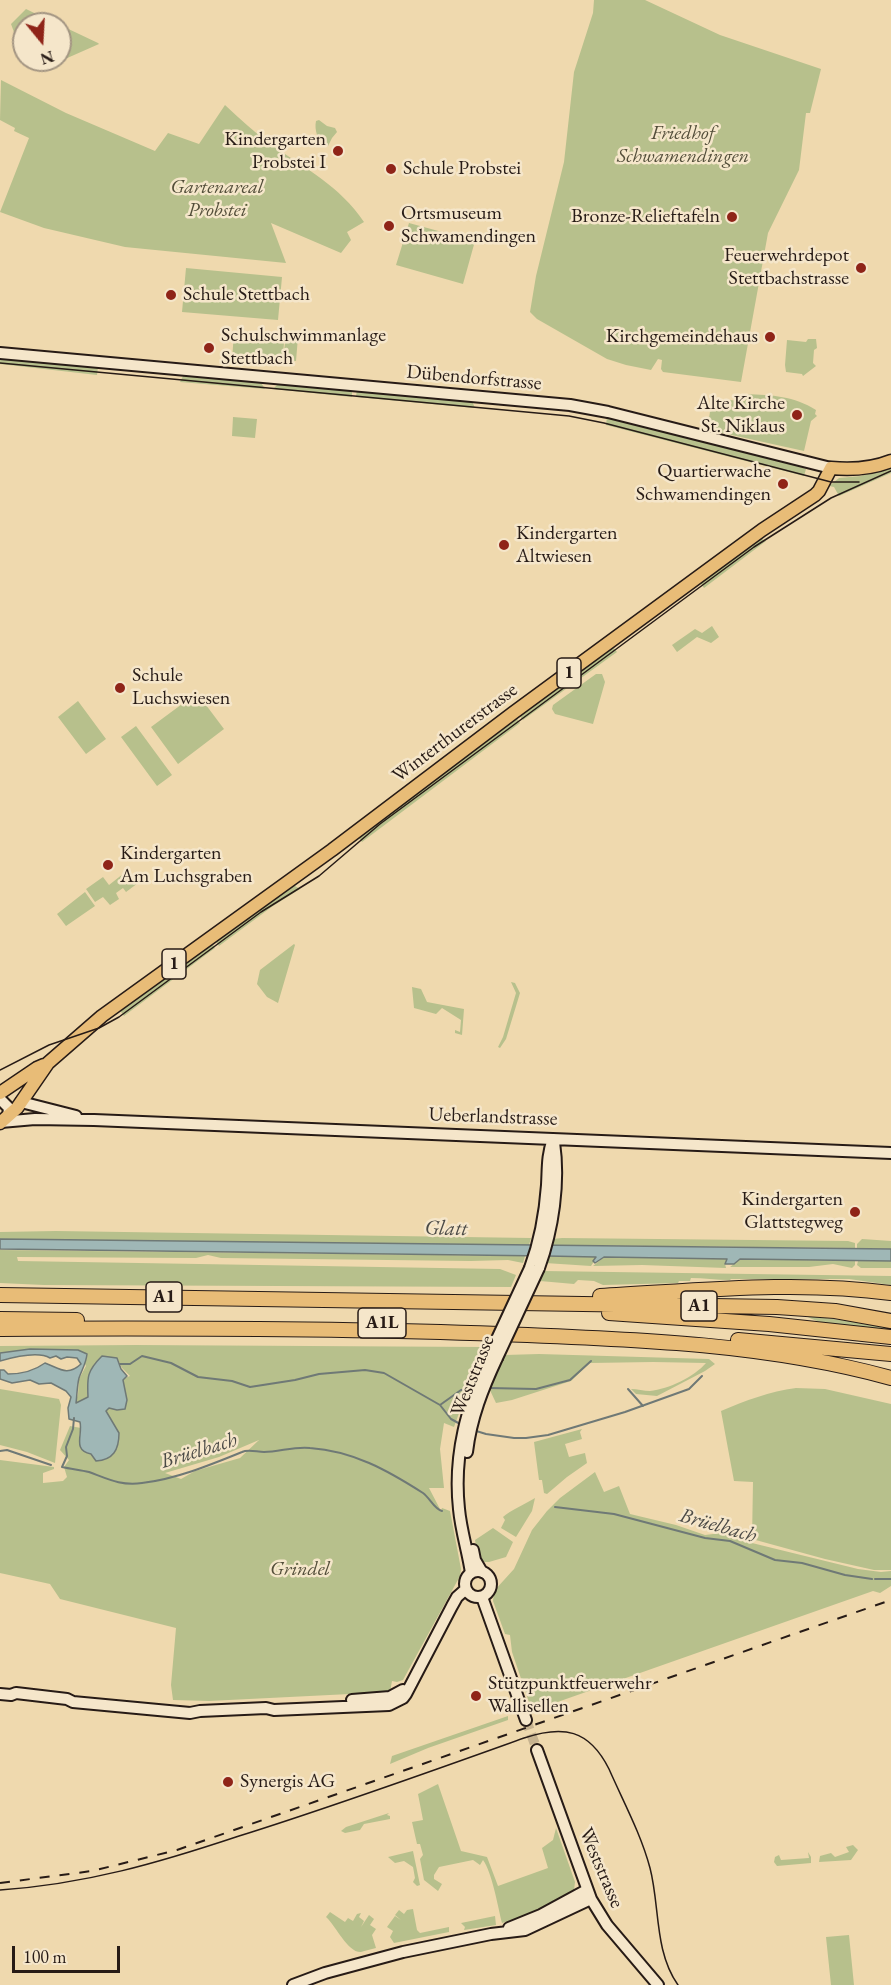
<!DOCTYPE html>
<meta charset="utf-8">
<style>
body{margin:0}
#map{position:relative;width:891px;height:1985px;overflow:hidden;background:#efd9ae;font-family:"EB Garamond",serif}
canvas{display:block}
.north{position:absolute;left:12px;top:12px;width:60px;height:60px;box-sizing:border-box;background:#f5e6ca;border:2px solid #a39582;border-radius:50%;rotate:162deg;font-size:16px;font-weight:700;line-height:24px;text-align:center;color:#271b16}
.north::after{content:'';display:block;margin:auto;width:21px;height:27px;background:#8f2418;clip-path:polygon(50% 0,100% 100%,50% 72%,0 100%)}
.scale{position:absolute;left:12px;top:1946px;width:108px;height:27px;box-sizing:border-box;border:3px solid #271b16;border-top:0;padding-left:8px;font-size:18px;line-height:21px;white-space:nowrap;color:#271b16;-webkit-text-stroke:4px #f5e6ca;paint-order:stroke}
</style>
<div id="map">
<canvas width="891" height="1985"></canvas>
<div class="north">N</div>
<div class="scale">100 m</div>
</div>
<script>
const c = document.querySelector('canvas').getContext('2d');
c.lineJoin = 'round';
function fillPath(path, color) {
  c.fillStyle = color;
  c.fill(path, 'evenodd');
}
function strokePath(path, color, width, dash) {
  c.strokeStyle = color;
  c.lineWidth = width;
  c.lineCap = dash ? 'butt' : 'round';
  c.setLineDash(dash || []);
  c.stroke(path);
}
function drawText(font, color, halo, rows, align = 'center') {
  c.font = font + ' "EB Garamond",serif';
  c.lineWidth = 5;
  c.setLineDash([]);
  c.textBaseline = 'middle';
  c.strokeStyle = halo;
  c.fillStyle = color;
  for (const [text, x, y, turn = 0] of rows) {
    c.save();
    c.translate(x, y);
    c.rotate((+turn || 0) * Math.PI / 180);
    c.textAlign = isNaN(turn) ? turn : align;
    if (halo) c.strokeText(text, 0, 0);
    c.fillText(text, 0, 0);
    c.restore();
  }
}
const green = new Path2D(`
 M594 0H645L720 35 821 69 810 113H806L799 170 768 233 741 382 663 372 661 369 662 360 658 359 651 370 626 365 607 359 537 319 530 312 536 276 564 162 574 72 593 13Z
 M26 9 57 24H24V48L18 43 11 24Z
 M60 25 98 43 99 44 65 59 60 60Z
 M1 80 66 113 155 151 168 133 199 144 225 105C240 119 255 133 272 145 307 170 339 185 364 222L347 232 351 240 341 253 271 223 286 263 125 247 44 228 0 212 29 138 14 131 15 128 0 120Z
 M319 120 327 126 335 128 337 132 332 138 328 146 325 147C318 141 314 130 316 121Z
 M409 223 475 241 463 284 396 265Z
 M186 268 282 277 278 320 182 312Z
 M234 331 285 333 282 364 232 361Z
 M286 335 298 337 296 361 283 360Z
 M808 339H816L817 348 814 350 813 363 816 366 803 376 802 374 786 372 785 365 787 340 806 342Z
 M0 358 98 367 97 375 0 364Z
 M186 375 260 381 265 389 180 382 183 376Z
 M279 383 352 390V397L273 389Z
 M357 389 472 401 475 408 356 397Z
 M746 394C772 395 794 396 816 410L815 414 817 416 811 421 804 451 709 430 707 431 712 399 745 401Z
 M233 417 257 419 255 438 232 436Z
 M607 417 801 466V467L806 469 804 476 606 425Z
 M891 466V473L839 496 834 487 829 486 839 478 861 476Z
 M760 538 766 541 704 588 699 581Z
 M712 626 719 637 711 643 697 637 677 652 672 645 695 629 702 633Z
 M613 647 617 652 523 720 518 714 609 648 611 649Z
 M596 674H602L605 682 593 724 555 714 552 709 553 705Z
 M197 693 224 729 178 764 151 727Z
 M78 701 106 739 86 754 58 717Z
 M516 717 520 723 362 842 358 837Z
 M136 726 172 775 157 786 121 737Z
 M128 870 138 883 126 892 123 888 116 893 119 899 110 905 103 897 95 902 86 889 103 877 109 885Z
 M290 886H295L300 889 273 906 219 946 214 939Z
 M85 892 95 906 66 926 57 914Z
 M212 943 215 948 124 1016 119 1009Z
 M294 944 295 945 278 1003 267 997 257 984 260 970Z
 M511 982 515 983 520 993 506 1039 500 1048 498 1047 503 1037 516 993Z
 M412 987 421 989 427 1002 464 1009 462 1035 455 1033V1030L460 1032 461 1020 442 1008 436 1014 414 1008Z
 M56 1231 531 1238 529 1245 0 1239V1232Z
 M562 1238 848 1241 855 1243V1248L550 1245 552 1239Z
 M862 1239 891 1241V1249L857 1248V1244Z
 M0 1250 525 1256 523 1263 508 1260 471 1261 221 1258 208 1255 196 1258 17 1257 18 1261 500 1269 516 1275 511 1287 44 1285 0 1283Z
 M547 1256 597 1257 591 1266 545 1263Z
 M604 1257 728 1259 725 1264 726 1268 642 1265 593 1266Z
 M740 1259 855 1261V1265L852 1268 833 1264 809 1267H730Z
 M858 1261H891V1268H861L857 1265Z
 M543 1271 891 1276V1285L849 1279H731L730 1280C716 1280 703 1278 691 1278L690 1281H679L678 1283 603 1285 594 1281 578 1280 574 1284 540 1281Z
 M805 1315 882 1326 891 1328V1333C872 1330 817 1326 805 1315Z
 M136 1345 483 1347 454 1427 444 1423 440 1449 444 1488H429L441 1511 442 1508 450 1511 461 1569 460 1576 403 1680 397 1682 392 1681 390 1692 209 1701 173 1700 171 1685 176 1628 60 1599 50 1584 0 1573V1460L54 1467V1469L43 1473V1483L63 1481 67 1477 64 1467 69 1460 60 1450 70 1426 81 1428 79 1436 96 1461 119 1439V1433L106 1411 109 1408 117 1410 125 1409 127 1400 122 1379 130 1376 122 1368 117 1358 88 1397 75 1404 78 1394 79 1379 86 1366 78 1350 30 1349 0 1353V1346ZM259 1440 240 1458 195 1471 181 1479 165 1473 219 1457Z
 M539 1354 709 1359 715 1364 705 1371 657 1396 636 1394 631 1389C637 1389 644 1391 650 1391 669 1389 694 1377 706 1363L653 1362 590 1363 571 1381 512 1400 496 1403 488 1386 505 1355Z
 M796 1388 825 1389 891 1404V1570H874L825 1559 752 1539 753 1482 734 1481 721 1411C745 1401 770 1391 796 1388Z
 M0 1389 59 1399 61 1405 55 1463 27 1452 0 1445Z
 M582 1429 580 1432 582 1439 565 1444 569 1457 585 1453 587 1463 567 1477 547 1494 544 1493 542 1480H539L534 1442Z
 M595 1472 604 1492 619 1486 630 1514 676 1525 705 1535 738 1531 745 1539 752 1543 858 1569 881 1572 891 1571V1586L880 1593 873 1591 532 1711 512 1652 510 1635 505 1634 493 1601 494 1591 514 1569 532 1530 547 1511 560 1498Z
 M535 1498 532 1511 516 1537 501 1528 505 1520 503 1517C509 1511 527 1503 535 1498Z
 M493 1528 513 1542 506 1557 489 1562H484L478 1557 475 1540Z
 M508 1716V1720L428 1748 390 1764 392 1756Z
 M438 1784 461 1851 487 1857 498 1886 548 1868 542 1848 553 1840 556 1828 575 1882 574 1890 570 1896 513 1922 512 1920 502 1923C498 1907 492 1872 483 1860L480 1865 473 1860 439 1867 434 1875V1879L442 1884 438 1891 424 1880 420 1859 423 1855 420 1844H417L412 1822 423 1820 418 1794Z
 M389 1813 387 1815 390 1816V1819L364 1824 360 1830 345 1833 341 1831 346 1827Z
 M853 1845 858 1850 851 1860 819 1862 820 1856 831 1853 835 1857 849 1852 846 1847Z
 M413 1851 420 1885 417 1886 413 1882 415 1878 413 1867 404 1861 395 1863 388 1857Z
 M808 1852 811 1857V1863L777 1866 774 1862 775 1857 779 1855 781 1860 809 1858Z
 M413 1909 417 1930 420 1933 449 1927V1932L394 1943 390 1937 393 1931 387 1927 395 1916 401 1920 395 1915 399 1910 404 1914 407 1910Z
 M330 1912 345 1922 348 1918 353 1921 357 1914 361 1913 359 1917 364 1921 361 1927 369 1915 374 1919 370 1925 376 1929 372 1935 376 1948C371 1949 365 1951 361 1952 348 1953 336 1926 326 1917Z
 M495 1916 496 1925 464 1930 465 1927 461 1923Z
 M849 1935 854 1985H831L826 1937Z`);
const water = new Path2D(`
 M0 1239 891 1249V1261L740 1259 734 1264H725L727 1259 604 1257 595 1263 593 1261 596 1257 547 1256 0 1249Z
 M30 1349 78 1350 87 1354C86 1364 82 1369 79 1378 77 1386 77 1396 76 1403L88 1397C87 1377 87 1371 102 1356L117 1358 121 1369 127 1376 123 1380 127 1400 125 1409 117 1410 109 1408 106 1411 119 1433C119 1450 113 1460 96 1461L91 1454C72 1450 83 1435 80 1422L69 1419 68 1408 71 1397 66 1391 51 1383 39 1384 30 1380 12 1383 0 1379V1370H4L8 1374C21 1374 34 1371 45 1363 59 1368 67 1377 81 1364L77 1358 67 1357 61 1359 56 1356 50 1358C38 1351 14 1357 0 1361V1353Z`);
const stream = new Path2D(`
 M120 1364H130L142 1356 171 1363 198 1377 232 1381 250 1387 295 1380 319 1374 365 1370 384 1373 440 1405 451 1419 462 1425
 M489 1388 536 1389 570 1380 591 1361
 M628 1389 643 1406
 M440 1405 461 1390 471 1389
 M74 1418 73 1429 66 1447 67 1456 62 1467C71 1469 80 1470 89 1472 108 1479 121 1486 142 1483 176 1479 210 1465 242 1452 248 1449 257 1452 264 1452 279 1452 295 1446 310 1448 353 1451 387 1470 423 1493 430 1498 434 1509 442 1511
 M473 1430 486 1434 514 1438H526L548 1435 625 1412 689 1389 702 1376
 M0 1451 7 1450 51 1465
 M555 1507 614 1514 705 1538 730 1541 775 1560 802 1563 845 1575 872 1579
 M875 1579H891`);
const secondaryTunnel = new Path2D(`
 M526 1720 537 1750`);
const secondary = new Path2D(`
 M0 353 570 405 608 412 831 468
 M0 1099 9 1108 8 1117
 M21 1102 76 1116
 M1 1122 35 1119 94 1120 891 1153
 M530 1268C540 1241 545 1213 547 1185 548 1167 547 1156 553 1139
 M539 1268C553 1229 560 1183 554 1142
 M467 1452C471 1418 483 1388 497 1358
 M473 1550 475 1560 482 1572
 M465 1584a13 13 0 1 1 26 0a13 13 0 1 1-26 0Z
 M471 1573C468 1552 461 1531 459 1509 453 1454 467 1407 489 1356
 M482 1597 526 1720
 M0 1694 11 1695 16 1693 67 1699 73 1702 190 1713 200 1711 266 1708 274 1710 389 1705 403 1698 406 1694 452 1606 457 1597 466 1589
 M352 1700 390 1697 403 1690
 M537 1750 591 1899 607 1925 658 1985
 M509 1928 541 1915 587 1890
 M293 1985 325 1973 403 1952 491 1934 525 1930 591 1899`);
const primary = new Path2D(`
 M0 1093 37 1068 44 1065
 M0 1123 17 1108 48 1063 102 1016 332 850 513 713 762 530 815 495 819 491 831 468C852 470 871 469 891 461`);
const highway = new Path2D(`
 M0 1295 777 1307 835 1311 891 1321
 M600 1296C696 1291 795 1280 891 1293
 M609 1313 769 1324 891 1337
 M0 1319 77 1320
 M0 1329C166 1328 333 1328 499 1334 631 1339 764 1343 891 1378
 M738 1340 891 1354`);
const tram = new Path2D(`
 M0 363 569 416 604 423 831 482H859
 M0 1070 49 1045 99 1028 119 1017 261 912 319 876 380 824 754 547 831 498 891 471
 M0 1890C86 1884 158 1863 239 1836 335 1806 429 1772 524 1738 563 1725 589 1729 609 1769 623 1801 641 1834 650 1868 660 1906 654 1951 678 1985`);
const rail = new Path2D(`
 M0 1883 92 1871 177 1850 891 1600`);
const secondaryBridge = new Path2D(`
 M489 1356 530 1268
 M497 1358 539 1268`);
const markers = [
 [338,151,6,"#8f2418"],
 [391,169,6,"#8f2418"],
 [732,217,6,"#8f2418"],
 [389,226,6,"#8f2418"],
 [861,268,6,"#8f2418"],
 [171,295,6,"#8f2418"],
 [770,337,6,"#8f2418"],
 [209,348,6,"#8f2418"],
 [797,415,6,"#8f2418"],
 [783,484,6,"#8f2418"],
 [504,545,6,"#8f2418"],
 [120,688,6,"#8f2418"],
 [108,865,6,"#8f2418"],
 [855,1212,6,"#8f2418"],
 [476,1696,6,"#8f2418"],
 [228,1782,6,"#8f2418"]
];
const shields = [
 [569,673,24],
 [174,964,24],
 [164,1297,36],
 [699,1306,36],
 [382,1323,48]
];
const shieldNames = [
 ["1",569,673],
 ["1",174,964],
 ["A1",164,1297],
 ["A1",699,1306],
 ["A1L",382,1323]
];
const parkNames = [
 ["Friedhof",683,134],
 ["Schwamendingen",683,157],
 ["Gartenareal",217,188],
 ["Probstei",217,211],
 ["Grindel",300,1570]
];
const poiNames = [
 ["Kindergarten",326,140,"right"],
 ["Probstei I",326,163,"right"],
 ["Schule Probstei",403,169],
 ["Ortsmuseum",401,214],
 ["Schwamendingen",401,237],
 ["Bronze-Relieftafeln",720,217,"right"],
 ["Feuerwehrdepot",849,256,"right"],
 ["Stettbachstrasse",849,279,"right"],
 ["Schule Stettbach",183,295],
 ["Schulschwimmanlage",221,336],
 ["Stettbach",221,359],
 ["Kirchgemeindehaus",758,337,"right"],
 ["Alte Kirche",785,404,"right"],
 ["St. Niklaus",785,427,"right"],
 ["Quartierwache",771,472,"right"],
 ["Schwamendingen",771,495,"right"],
 ["Kindergarten",516,534],
 ["Altwiesen",516,557],
 ["Schule",132,676],
 ["Luchswiesen",132,699],
 ["Kindergarten",120,854],
 ["Am Luchsgraben",120,877],
 ["Kindergarten",843,1200,"right"],
 ["Glattstegweg",843,1223,"right"],
 ["Stützpunktfeuerwehr",488,1684],
 ["Wallisellen",488,1707],
 ["Synergis AG",240,1782]
];
const streetNames = [
 ["Dübendorfstrasse",474,378,5],
 ["Winterthurerstrasse",455,733,-37],
 ["Ueberlandstrasse",493,1117,2],
 ["Weststrasse",473,1376,-68],
 ["Weststrasse",601,1868,67]
];
const waterNames = [
 ["Glatt",446,1229,1],
 ["Brüelbach",199,1451,-17],
 ["Brüelbach",718,1526,16]
];
fillPath(green, '#b7c08c');
fillPath(water, '#9fb7b6');
strokePath(water, '#6f7976', 1.5);
strokePath(stream, '#6f7976', 2);
strokePath(secondaryTunnel, '#c7b390', 10, [10, 5]);
strokePath(secondary, '#271b16', 14);
strokePath(primary, '#271b16', 15);
strokePath(highway, '#271b16', 16);
strokePath(secondary, '#f5e6ca', 10);
strokePath(primary, '#e8bc77', 12);
strokePath(highway, '#e8bc77', 14);
strokePath(tram, '#271b16', 1.5);
strokePath(rail, '#271b16', 2, [10, 10]);
strokePath(secondaryBridge, '#271b16', 14, []);
strokePath(secondaryBridge, '#f5e6ca', 10);
for (const [x, y, r, color] of markers) {
  const dot = new Path2D();
  dot.arc(x, y, r, 0, 2 * Math.PI);
  c.fillStyle = color;
  c.fill(dot);
  strokePath(dot, '#f5e6ca', 2);
}
for (const [x, y, w] of shields) {
  const box = new Path2D();
  box.roundRect(x - w / 2, y - 15, w, 30, 4.5);
  c.fillStyle = '#f5e6ca';
  c.fill(box);
  strokePath(box, '#271b16', 1.5);
}
drawText('bold 18px', '#271b16', null, shieldNames);
drawText('italic 20px', '#524d39', '#f5e6ca', parkNames);
drawText('20px', '#271b16', '#f5e6ca', poiNames, 'left');
drawText('20px', '#271b16', '#f5e6ca', streetNames);
drawText('italic 21px', '#4b4a46', '#f5e6ca', waterNames);
</script>
